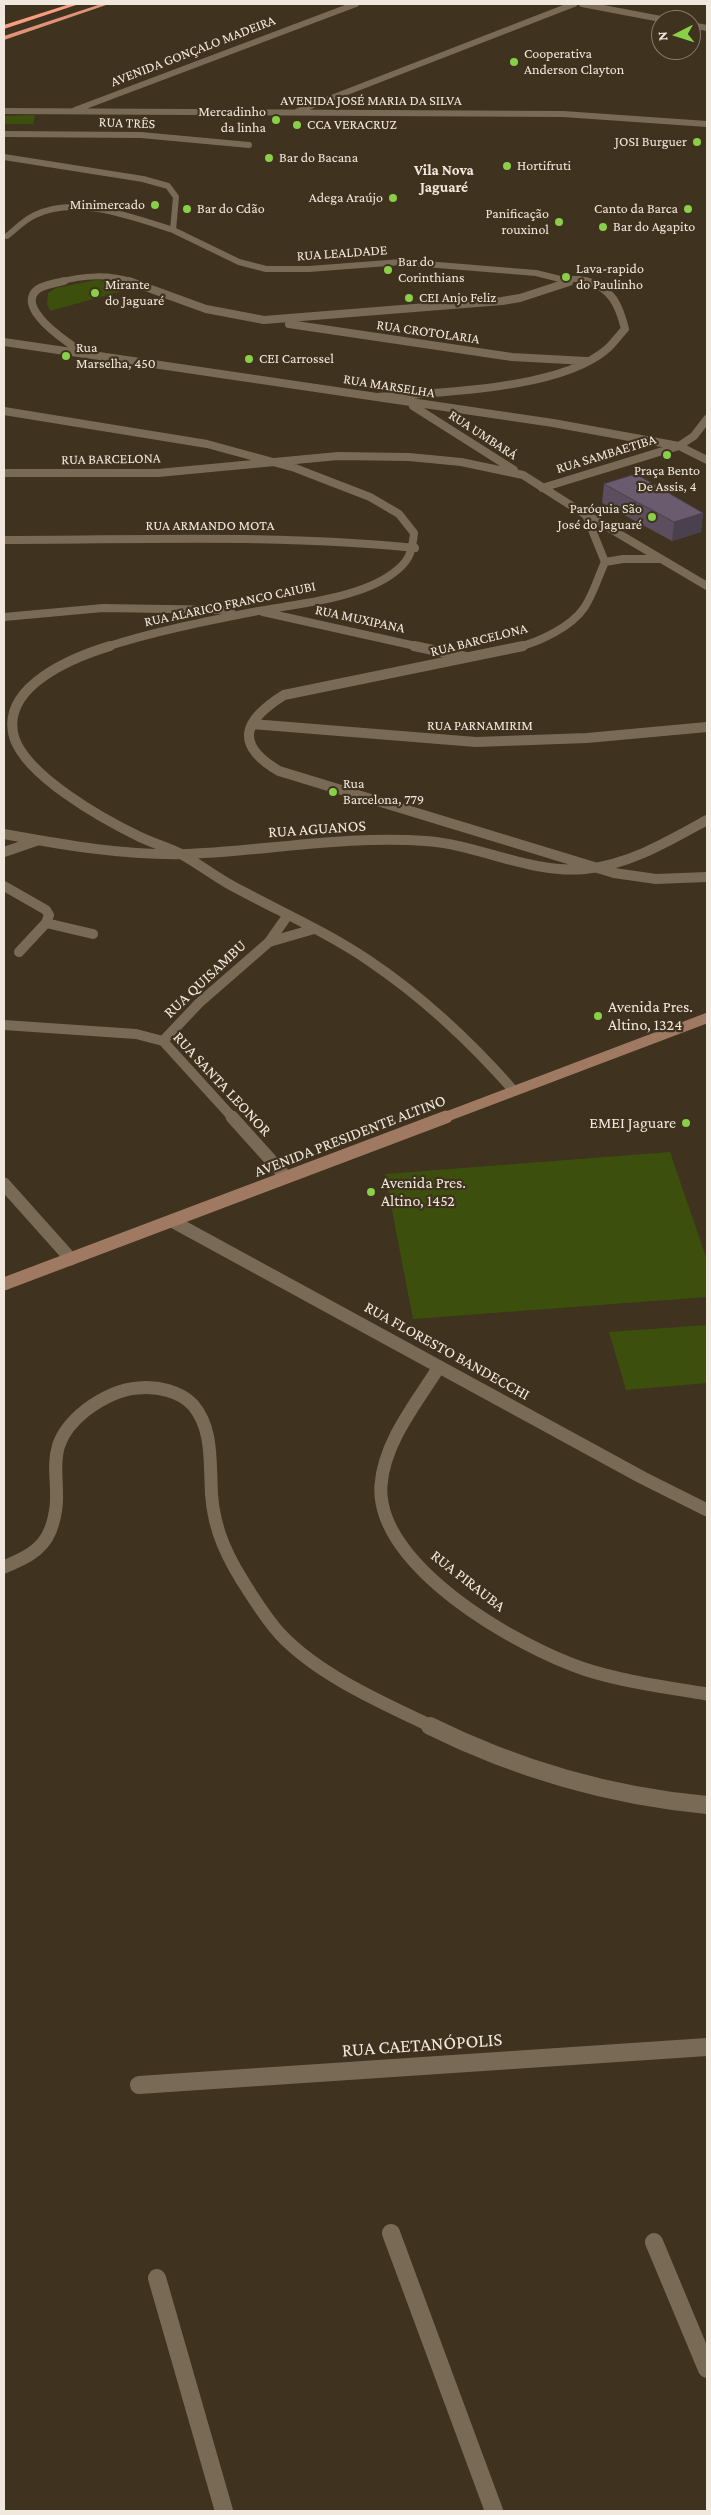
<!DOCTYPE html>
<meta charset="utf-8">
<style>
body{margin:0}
#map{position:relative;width:711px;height:2515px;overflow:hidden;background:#3f321f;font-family:"Crimson Pro",serif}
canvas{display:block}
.frame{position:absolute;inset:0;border:5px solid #f1e8dd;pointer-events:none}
.north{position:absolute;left:651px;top:10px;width:50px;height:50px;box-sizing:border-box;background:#3f321f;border:1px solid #867b6b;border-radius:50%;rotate:265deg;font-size:14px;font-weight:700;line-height:20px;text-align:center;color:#f1e8dd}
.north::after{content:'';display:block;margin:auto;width:18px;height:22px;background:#89cf48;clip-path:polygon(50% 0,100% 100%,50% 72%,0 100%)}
</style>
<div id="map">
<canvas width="711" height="2515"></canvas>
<div class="frame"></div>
<div class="north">N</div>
</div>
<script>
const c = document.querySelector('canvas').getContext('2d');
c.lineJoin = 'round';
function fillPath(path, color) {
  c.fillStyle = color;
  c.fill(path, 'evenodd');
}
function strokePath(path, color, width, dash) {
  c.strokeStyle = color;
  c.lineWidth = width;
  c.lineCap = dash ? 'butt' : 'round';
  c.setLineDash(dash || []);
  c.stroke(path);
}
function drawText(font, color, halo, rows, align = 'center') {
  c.font = font + ' "Crimson Pro",serif';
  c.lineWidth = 4.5;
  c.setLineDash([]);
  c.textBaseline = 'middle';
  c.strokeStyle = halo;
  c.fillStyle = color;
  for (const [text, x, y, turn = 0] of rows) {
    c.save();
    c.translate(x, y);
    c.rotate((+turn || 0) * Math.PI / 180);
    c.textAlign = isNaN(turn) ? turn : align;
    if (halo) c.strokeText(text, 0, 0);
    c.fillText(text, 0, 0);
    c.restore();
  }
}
const green = new Path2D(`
 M35 115 33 124H4V116Z
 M96 280 117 282 133 288 50 311 47 304 48 293 56 288Z
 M670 1152 707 1260V1297L413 1319 385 1174Z
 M707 1325V1383L626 1390 609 1332Z`);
const minorFar4 = new Path2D(`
 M582 4 666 20
 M691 25 707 28
 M75 110 356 4
 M4 111 563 114 707 124
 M298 111 574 4
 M4 134 141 135 249 145
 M4 157 143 179 168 186 176 197 173 230 239 262 266 269H309L401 262 536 273 560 279H579L591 282
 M7 236C16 229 24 220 35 215 76 195 132 217 173 230
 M60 282C83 275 110 274 133 282`);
const minorFar3 = new Path2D(`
 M64 281C57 283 44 285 38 289 13 308 70 344 82 352
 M129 281 206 309 264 320 502 301 520 298 569 282
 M289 324 512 357 586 361
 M4 342 553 423 679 446 707 460
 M378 397C439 392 560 390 607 349 614 343 619 335 625 329 619 305 612 288 586 281
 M413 406 514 470
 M4 411 207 444 295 468 370 497 399 514 414 533C412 553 409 562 392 574 359 598 298 604 258 611 207 621 156 631 106 647
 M4 473H158L338 456 409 457 461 462 523 475 586 515 605 562C598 577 593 595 584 608 571 627 539 642 518 647
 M542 488 679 446 694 436 707 419
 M587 515 707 586
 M4 540C141 540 279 534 415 548
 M605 562 623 559H658
 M263 612 420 647
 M4 617 103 608 231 610`);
const minorFar2 = new Path2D(`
 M110 646C74 657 0 686 14 737 26 776 103 819 138 836 152 843 167 847 181 854 201 865 219 880 240 890 283 913 328 933 368 960 423 997 471 1042 514 1091
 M414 646 466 657
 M523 646 284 695C244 720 233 744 279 771L614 873 656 879 707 877
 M252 724 476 742 587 738 707 727
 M4 834C64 845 126 856 188 854 267 851 346 835 426 841 480 845 530 874 585 869 629 865 669 841 707 820
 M4 852 36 841
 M4 886 46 910 49 915 46 923 19 952
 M46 923 93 934
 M269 942 314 929
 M4 1025 136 1034 163 1041 233 1118
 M163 1041 199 1003 269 942 288 915`);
const minorFar1 = new Path2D(`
 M232 1117 286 1177
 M4 1184 71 1259
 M172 1221 643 1478 707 1510
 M439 1367C417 1402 384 1442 381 1485 375 1566 518 1647 584 1669 624 1682 666 1687 707 1694
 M4 1567C23 1559 42 1551 50 1531 70 1482 33 1452 86 1410 101 1399 119 1389 138 1388 157 1386 180 1391 193 1405 211 1426 210 1455 211 1481 211 1519 222 1548 242 1580 254 1599 266 1619 281 1635 320 1676 383 1703 433 1727`);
const minor = new Path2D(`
 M430 1726C517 1769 610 1796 707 1805
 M139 2085 707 2047
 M391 2233 494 2511
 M654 2242 707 2369
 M157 2278 224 2511`);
const secondaryFar1 = new Path2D(`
 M443 1118 707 1018`);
const secondary = new Path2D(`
 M4 1284 446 1117`);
const trunk = new Path2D(`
 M101 4H109L4 40V36Z`);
const motorway = new Path2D(`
 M70 4H79L4 29V25Z`);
const wall = new Path2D(`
 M604 484 703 513 701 532 672 541 602 503Z`);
const shadedWall = new Path2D(`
 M703 513 701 532 672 541 674 522Z`);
const building = new Path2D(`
 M636 474 703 513 674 522 604 484Z`);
const markers = [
 [514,62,5,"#89cf48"],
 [276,120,5,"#89cf48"],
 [297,125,5,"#89cf48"],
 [697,142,5,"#89cf48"],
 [269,158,5,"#89cf48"],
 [507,166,5,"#89cf48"],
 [393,198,5,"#89cf48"],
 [155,205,5,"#89cf48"],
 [187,209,5,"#89cf48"],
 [688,209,5,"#89cf48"],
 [559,222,5,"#89cf48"],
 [603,227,5,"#89cf48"],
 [388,270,5,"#89cf48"],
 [566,277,5,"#89cf48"],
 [95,293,5,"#89cf48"],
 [409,298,5,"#89cf48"],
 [66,356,5,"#89cf48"],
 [249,359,5,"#89cf48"],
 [667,455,5,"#89cf48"],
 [652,517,5,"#89cf48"],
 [333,792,5,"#89cf48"],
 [598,1016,5,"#89cf48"],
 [686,1123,5,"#89cf48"],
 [371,1192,5,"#89cf48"]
];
const farStreetnames = [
 ["AVENIDA GONÇALO MADEIRA",193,51,-21],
 ["AVENIDA JOSÉ MARIA DA SILVA",371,101],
 ["RUA TRÊS",127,123,2],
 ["RUA LEALDADE",342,253,-4],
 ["RUA CROTOLARIA",428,332,8],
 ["RUA MARSELHA",389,386,9],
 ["RUA UMBARÁ",483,435,33],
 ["RUA SAMBAETIBA",606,454,-17],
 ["RUA BARCELONA",111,459,-1],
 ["RUA ARMANDO MOTA",210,526],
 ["RUA ALARICO FRANCO CAIUBI",230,604,-12],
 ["RUA MUXIPANA",360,619,12],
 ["RUA BARCELONA",479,640,-14],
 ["RUA PARNAMIRIM",480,726]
];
const farPoinames = [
 ["Cooperativa",524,54],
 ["Anderson Clayton",524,70],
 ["Mercadinho",266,112,"right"],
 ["da linha",266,128,"right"],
 ["CCA VERACRUZ",307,125],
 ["JOSI Burguer",687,142,"right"],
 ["Bar do Bacana",279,158],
 ["Hortifruti",517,166],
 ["Adega Araújo",383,198,"right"],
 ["Minimercado",145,205,"right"],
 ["Bar do Cdão",197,209],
 ["Canto da Barca",678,209,"right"],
 ["Panificação",549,214,"right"],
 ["rouxinol",549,230,"right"],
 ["Bar do Agapito",613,227],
 ["Bar do",398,262],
 ["Corinthians",398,278],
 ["Lava-rapido",576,269],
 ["do Paulinho",576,285],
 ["Mirante",105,285],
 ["do Jaguaré",105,301],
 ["CEI Anjo Feliz",419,298],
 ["Rua",76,348],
 ["Marselha, 450",76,364],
 ["CEI Carrossel",259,359],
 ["Praça Bento",667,471,"center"],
 ["De Assis, 4",667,487,"center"],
 ["Paróquia São",642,509,"right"],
 ["José do Jaguaré",642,525,"right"],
 ["Rua",343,784],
 ["Barcelona, 779",343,800]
];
const farNeighbourhoodnames = [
 ["Vila Nova",444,170],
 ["Jaguaré",444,187]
];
const streetNames = [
 ["RUA AGUANOS",317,829,-4],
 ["RUA QUISAMBU",205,979,-43],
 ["RUA SANTA LEONOR",222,1084,47],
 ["AVENIDA PRESIDENTE ALTINO",350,1136,-21],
 ["RUA FLORESTO BANDECCHI",447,1351,29],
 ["RUA PIRAUBA",468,1581,38]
];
const poiNames = [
 ["Avenida Pres.",608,1007],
 ["Altino, 1324",608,1025],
 ["EMEI Jaguare",676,1123,"right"],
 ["Avenida Pres.",381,1183],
 ["Altino, 1452",381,1201]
];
const nearStreetnames = [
 ["RUA CAETANÓPOLIS",422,2045,-4]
];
fillPath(green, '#3d4f0d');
strokePath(minorFar4, '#796a56', 6);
strokePath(minorFar3, '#796a56', 8);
strokePath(minorFar2, '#796a56', 10);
strokePath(minorFar1, '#796a56', 13);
strokePath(minor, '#796a56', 18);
strokePath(secondaryFar1, '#9f7962', 10);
strokePath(secondary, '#9f7962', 13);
fillPath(trunk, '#e09377');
fillPath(motorway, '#f99d7f');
fillPath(wall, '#5c4e5f');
fillPath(shadedWall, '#4b404d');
fillPath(building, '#6b5b6e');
strokePath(building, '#4b404d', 1);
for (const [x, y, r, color] of markers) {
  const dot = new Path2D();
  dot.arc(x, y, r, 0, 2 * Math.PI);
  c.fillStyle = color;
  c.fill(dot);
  strokePath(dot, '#3f321f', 2);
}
drawText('14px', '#f1e8dd', '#3f321f', farStreetnames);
drawText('14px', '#f1e8dd', '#3f321f', farPoinames, 'left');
drawText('bold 15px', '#f1e8dd', '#3f321f', farNeighbourhoodnames);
drawText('16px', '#f1e8dd', '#3f321f', streetNames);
drawText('16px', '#f1e8dd', '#3f321f', poiNames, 'left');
drawText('19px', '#f1e8dd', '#3f321f', nearStreetnames);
</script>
